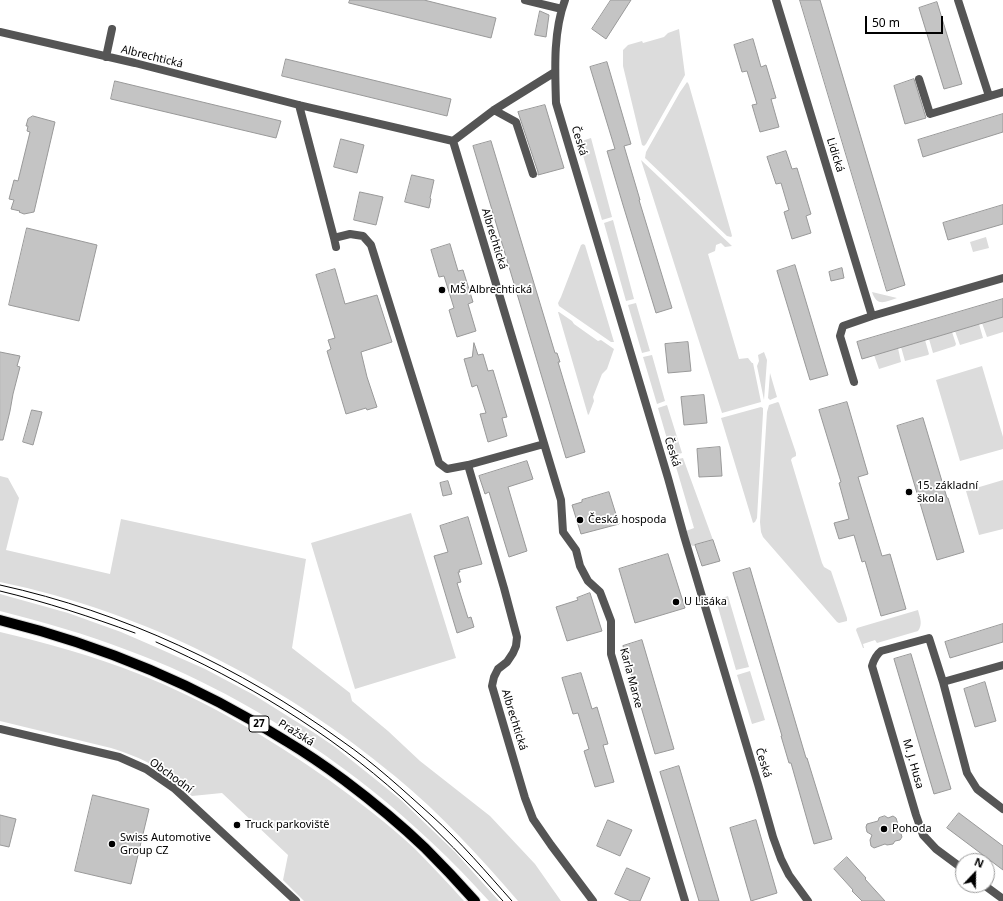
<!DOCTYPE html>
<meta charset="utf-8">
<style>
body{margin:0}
#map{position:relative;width:1003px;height:901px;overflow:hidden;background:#fff;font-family:"Noto Sans",sans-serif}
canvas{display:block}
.north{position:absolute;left:955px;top:853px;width:40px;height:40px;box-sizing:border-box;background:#fff;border:1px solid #999;border-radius:50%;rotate:22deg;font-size:11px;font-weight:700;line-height:16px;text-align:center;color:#000}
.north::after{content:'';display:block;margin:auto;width:14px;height:18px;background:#000;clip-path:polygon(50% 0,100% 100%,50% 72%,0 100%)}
.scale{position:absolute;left:865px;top:16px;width:78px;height:18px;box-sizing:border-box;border:2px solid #000;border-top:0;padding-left:5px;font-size:12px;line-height:14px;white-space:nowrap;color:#000;-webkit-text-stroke:3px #fff;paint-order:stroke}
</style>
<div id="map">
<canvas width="1003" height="901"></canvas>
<div class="north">N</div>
<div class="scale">50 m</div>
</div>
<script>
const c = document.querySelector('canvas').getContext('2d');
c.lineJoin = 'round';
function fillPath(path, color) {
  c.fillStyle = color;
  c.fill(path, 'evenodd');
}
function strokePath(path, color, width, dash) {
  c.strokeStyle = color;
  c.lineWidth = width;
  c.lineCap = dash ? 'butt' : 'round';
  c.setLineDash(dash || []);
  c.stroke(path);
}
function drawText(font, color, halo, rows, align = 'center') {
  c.font = font + ' "Noto Sans",sans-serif';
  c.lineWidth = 3.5;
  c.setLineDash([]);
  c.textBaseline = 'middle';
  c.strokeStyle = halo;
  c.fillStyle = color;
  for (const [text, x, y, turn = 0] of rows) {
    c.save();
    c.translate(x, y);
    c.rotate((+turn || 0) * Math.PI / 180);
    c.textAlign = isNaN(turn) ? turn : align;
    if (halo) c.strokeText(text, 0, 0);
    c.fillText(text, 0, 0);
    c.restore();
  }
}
const green = new Path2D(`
 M679 29 685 75 646 144 644 146 642 145 623 66V50L628 45 642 41 643 43 664 37 668 33Z
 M687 82 688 83 689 85 731 232 732 236 731 237 727 236 645 158 646 152 680 92Z
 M591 138 612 217 602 220 579 142Z
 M641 160 732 246 725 247 721 243 716 245 715 251 708 254 739 359 748 358 752 363H753L761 402 722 413Z
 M613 220 634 299 626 301 604 223Z
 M986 237 989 248 973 252 970 242Z
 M583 244 585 245 614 342H611L559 306 558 303 561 297 581 245Z
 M872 292 897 298C885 302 877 307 872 292Z
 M636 303 650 351 642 353 628 305Z
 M558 312H559L572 321 574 324 598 341 601 340 614 349 607 369 602 374 593 397 594 401 589 414 588 415Z
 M1003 317V332L987 337 982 323Z
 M979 324 983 338 960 345 955 331Z
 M952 332 956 344 955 346 933 353 929 339Z
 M925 340 929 354 928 355 905 361 901 347Z
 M898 348 901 362 879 369 874 355Z
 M764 352 767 360 764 400 757 366 759 361 758 355Z
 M652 355 665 401 657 404 643 357Z
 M982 366 1003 437V449L960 461 936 380Z
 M770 373 777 397 770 400 768 398Z
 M778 402 779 403 796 453V456L792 458 791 460 822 563 824 567 831 571 847 618V621L839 623 837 622 763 537 761 532 760 522 767 412 769 405Z
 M667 405 682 453 672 456 658 408Z
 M761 407 763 408V413L757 518 755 522 753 523 721 418Z
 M683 458 713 540 693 546 688 544 686 531 694 528 674 460Z
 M0 476 8 478 19 498 6 550 110 574 121 519 306 559 292 648 350 693 352 701 388 731 420 761 490 816 535 864 561 901H518C480 857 441 814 396 777 282 682 145 612 0 582Z
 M1003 480V529L979 535 966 491Z
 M411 513 456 658 355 689 311 543Z
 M0 594 68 613 121 632 151 645 205 669 254 695 313 732 335 747 380 783 401 800 455 852 499 901H489C416 820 335 755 240 702 204 682 166 664 127 650 86 634 43 622 0 611Z
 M728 596 749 667 736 670 716 600Z
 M918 610C920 618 923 624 918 631L877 643 875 640 863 644 864 648H863L856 630 857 628Z
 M0 632C47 643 94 656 139 674 206 701 270 738 329 780 358 801 387 823 414 848 431 865 448 883 464 901H304L283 880 288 855 222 793 192 796C182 789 174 780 165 773 149 761 130 754 111 748L0 721Z
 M750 671 765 720 752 724 737 675Z`);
const building = new Path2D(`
 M350 0H424L496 18 491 38 349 3Z
 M611 0H631L606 39 592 29Z
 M800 0H820L905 285 887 291Z
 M937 2 962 84 944 89 919 8Z
 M540 11 549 15 546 37 535 35Z
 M753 39 761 67 766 65 776 98 771 99 779 127 760 132 752 105 757 104 747 71 742 72 734 45Z
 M286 59 451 99 447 116 282 76Z
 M607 62 631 144 624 146 640 200H639L672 308 656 313 623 205 607 151 615 149 590 67Z
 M914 79 926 118 905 124 894 86Z
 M115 81 281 121 276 138 111 99Z
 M545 105 564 168 538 175V172L518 112Z
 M1003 114V132L923 157 918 140Z
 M33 116 55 122 34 212 24 214 19 212 20 211 11 209 14 200 9 199 14 180 18 181 30 132 27 131 28 126H26L28 119Z
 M341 139 364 145 357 173 334 167Z
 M491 141 555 353H557L560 362H558L585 452 566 458 473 146Z
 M786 151 792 169 797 168 811 214 806 216 811 233 792 239 784 212 789 210 781 183 776 184 767 157Z
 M412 175 434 180 430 198 431 199 429 208 405 202Z
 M360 192 383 197 376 225 354 220Z
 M1003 205V224L948 240 943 223Z
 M27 228 97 245 79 321 9 305Z
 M450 244 458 271 463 270 473 302 468 304 476 331 457 337 449 310 454 308 444 276 439 277 431 250Z
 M795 265 828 375 810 380 777 271Z
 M842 268 844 278 831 281 829 272Z
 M335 269 345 304 377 295 392 342 361 352 367 377 377 407 367 410 366 408 346 414 327 351 331 349 328 340 335 338 316 275Z
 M1003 299V317L862 359 857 342Z
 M688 342 691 371 668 373 665 344Z
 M474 343 478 355 483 354 488 371 493 370 507 417 502 418 507 436 488 442 480 414 486 413 477 385 472 387 464 359 472 357Z
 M0 352 20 356 17 366 20 367 13 394 10 411 3 440H0Z
 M704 395 707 423 684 425 681 397Z
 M847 402 868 474 858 477 882 556 890 554 906 609 881 616 865 561 862 562 854 535 839 539 834 523 849 519 839 483 841 482 819 410Z
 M32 410 42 412 33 445 23 442Z
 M923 418 947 498H948L964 552 937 560 897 426Z
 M720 447 722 476 699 477 697 449Z
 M527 461 533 479 508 487 527 551 509 557 489 492 485 494 479 476Z
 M448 481 452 494 443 496 440 483Z
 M609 492 619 524 581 534 572 505 582 502V500Z
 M468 517 482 564 459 570 460 572H458L461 582 457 583 468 618 471 617 474 627 457 633 434 556 448 552 440 526Z
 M713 540 720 561 702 566 695 545Z
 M668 554 685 608 635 623 619 569Z
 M750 568 806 758H807L832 839 814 844 791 763H789L781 736H782L733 573Z
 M590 593 602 631 567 641 556 607 578 600 577 598Z
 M1003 624V642L950 658 945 642Z
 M642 640 674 749 655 754 623 646Z
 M911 654 951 789 934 794 894 659Z
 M581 673 592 709 597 707 608 744 603 745 614 782 595 787 584 751 589 749 578 713 573 714 562 678Z
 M985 682 996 721 975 727 964 689Z
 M679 766 719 901H699L660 772Z
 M93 795 149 809 131 884 75 871Z
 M959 813 1003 846V870L947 828Z
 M0 815 16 819 9 847 0 845Z
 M885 816 888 818 893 816 896 818 902 837 900 840 895 841 893 844 887 845 885 844 874 848 871 846 870 840 872 835 867 832 866 827 867 824 878 821 879 818Z
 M608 820 632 830 620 856 597 846Z
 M756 820 777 893 751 901 730 828Z
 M847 857 866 878 865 879 885 901H862L852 891 853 890 834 869Z
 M627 868 650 878 640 901H631L615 894Z`);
const street = new Path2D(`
 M525 0 562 9
 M565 0C553 32 555 70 556 103L668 478 684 536 758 784 773 837 781 859 789 875 808 901
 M776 0 872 316
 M958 0 989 96
 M0 32 135 63 299 105 453 141 561 500 563 532 576 550 580 566 588 581 600 592 611 621V654L685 901
 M106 57 112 29
 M919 79 930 114 1003 92
 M299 105 334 238 350 234 363 236 371 245 439 463 447 469 468 465 544 444
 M494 110 516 122 533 174
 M453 141 494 110 555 72
 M334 238 336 247
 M854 382 840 336 843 326 872 316 1003 278
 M468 465 504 588 517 637 516 646 513 653 507 662 498 669 494 677 492 686 525 798 533 819 551 845 593 901
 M943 682 1003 665
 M0 729 119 757 146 769 175 789 296 901
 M963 869 936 849 923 835 916 815 872 666C874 659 876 655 881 651L929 638 943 682 967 773 977 789 1003 809
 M984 885 1003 899`);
const primary = new Path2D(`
 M0 620C101 645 198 685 286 741 306 753 325 766 344 780 372 801 400 824 425 848 442 865 459 883 475 901`);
const tram = new Path2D(`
 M0 585C123 612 240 667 342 741 374 763 403 790 432 816 461 842 486 872 512 901
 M0 591C46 602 91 617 135 633
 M156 642C244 681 329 732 401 797 437 830 471 865 503 901`);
const markers = [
 [442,290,4,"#000"],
 [909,492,4,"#000"],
 [580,520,4,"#000"],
 [676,602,4,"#000"],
 [237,825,4,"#000"],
 [884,829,4,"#000"],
 [112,844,4,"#000"]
];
const shields = [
 [259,724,20]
];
const shieldNames = [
 ["27",259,724]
];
const streetNames = [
 ["Albrechtická",152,57,14],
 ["Česká",579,141,73],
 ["Lidická",835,155,73],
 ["Albrechtická",494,239,73],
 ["Česká",672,452,73],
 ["Karla Marxe",631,678,75],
 ["Albrechtická",514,720,73],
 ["Pražská",296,733,32],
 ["Česká",763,763,73],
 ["M. J. Husa",913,764,74],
 ["Obchodní",171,776,36]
];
const poiNames = [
 ["MŠ Albrechtická",450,290],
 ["15. základní",917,486],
 ["škola",917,499],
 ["Česká hospoda",588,520],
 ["U Lišáka",684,602],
 ["Truck parkoviště",245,825],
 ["Pohoda",892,829],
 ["Swiss Automotive",120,838],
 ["Group CZ",120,851]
];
fillPath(green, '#dcdcdc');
fillPath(building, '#c4c4c4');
strokePath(building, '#999', 1);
strokePath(primary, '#dbdbdb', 12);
strokePath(street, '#555', 8);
strokePath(primary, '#000', 10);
strokePath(tram, '#000', 1);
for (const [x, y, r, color] of markers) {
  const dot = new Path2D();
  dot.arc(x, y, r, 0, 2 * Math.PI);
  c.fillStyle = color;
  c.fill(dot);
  strokePath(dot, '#fff', 1.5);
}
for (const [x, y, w] of shields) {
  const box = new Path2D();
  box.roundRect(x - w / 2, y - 8, w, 16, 3);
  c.fillStyle = '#fff';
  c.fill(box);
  strokePath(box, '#000', 1);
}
drawText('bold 10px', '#000', null, shieldNames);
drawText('11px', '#000', '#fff', streetNames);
drawText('11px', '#000', '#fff', poiNames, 'left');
</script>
